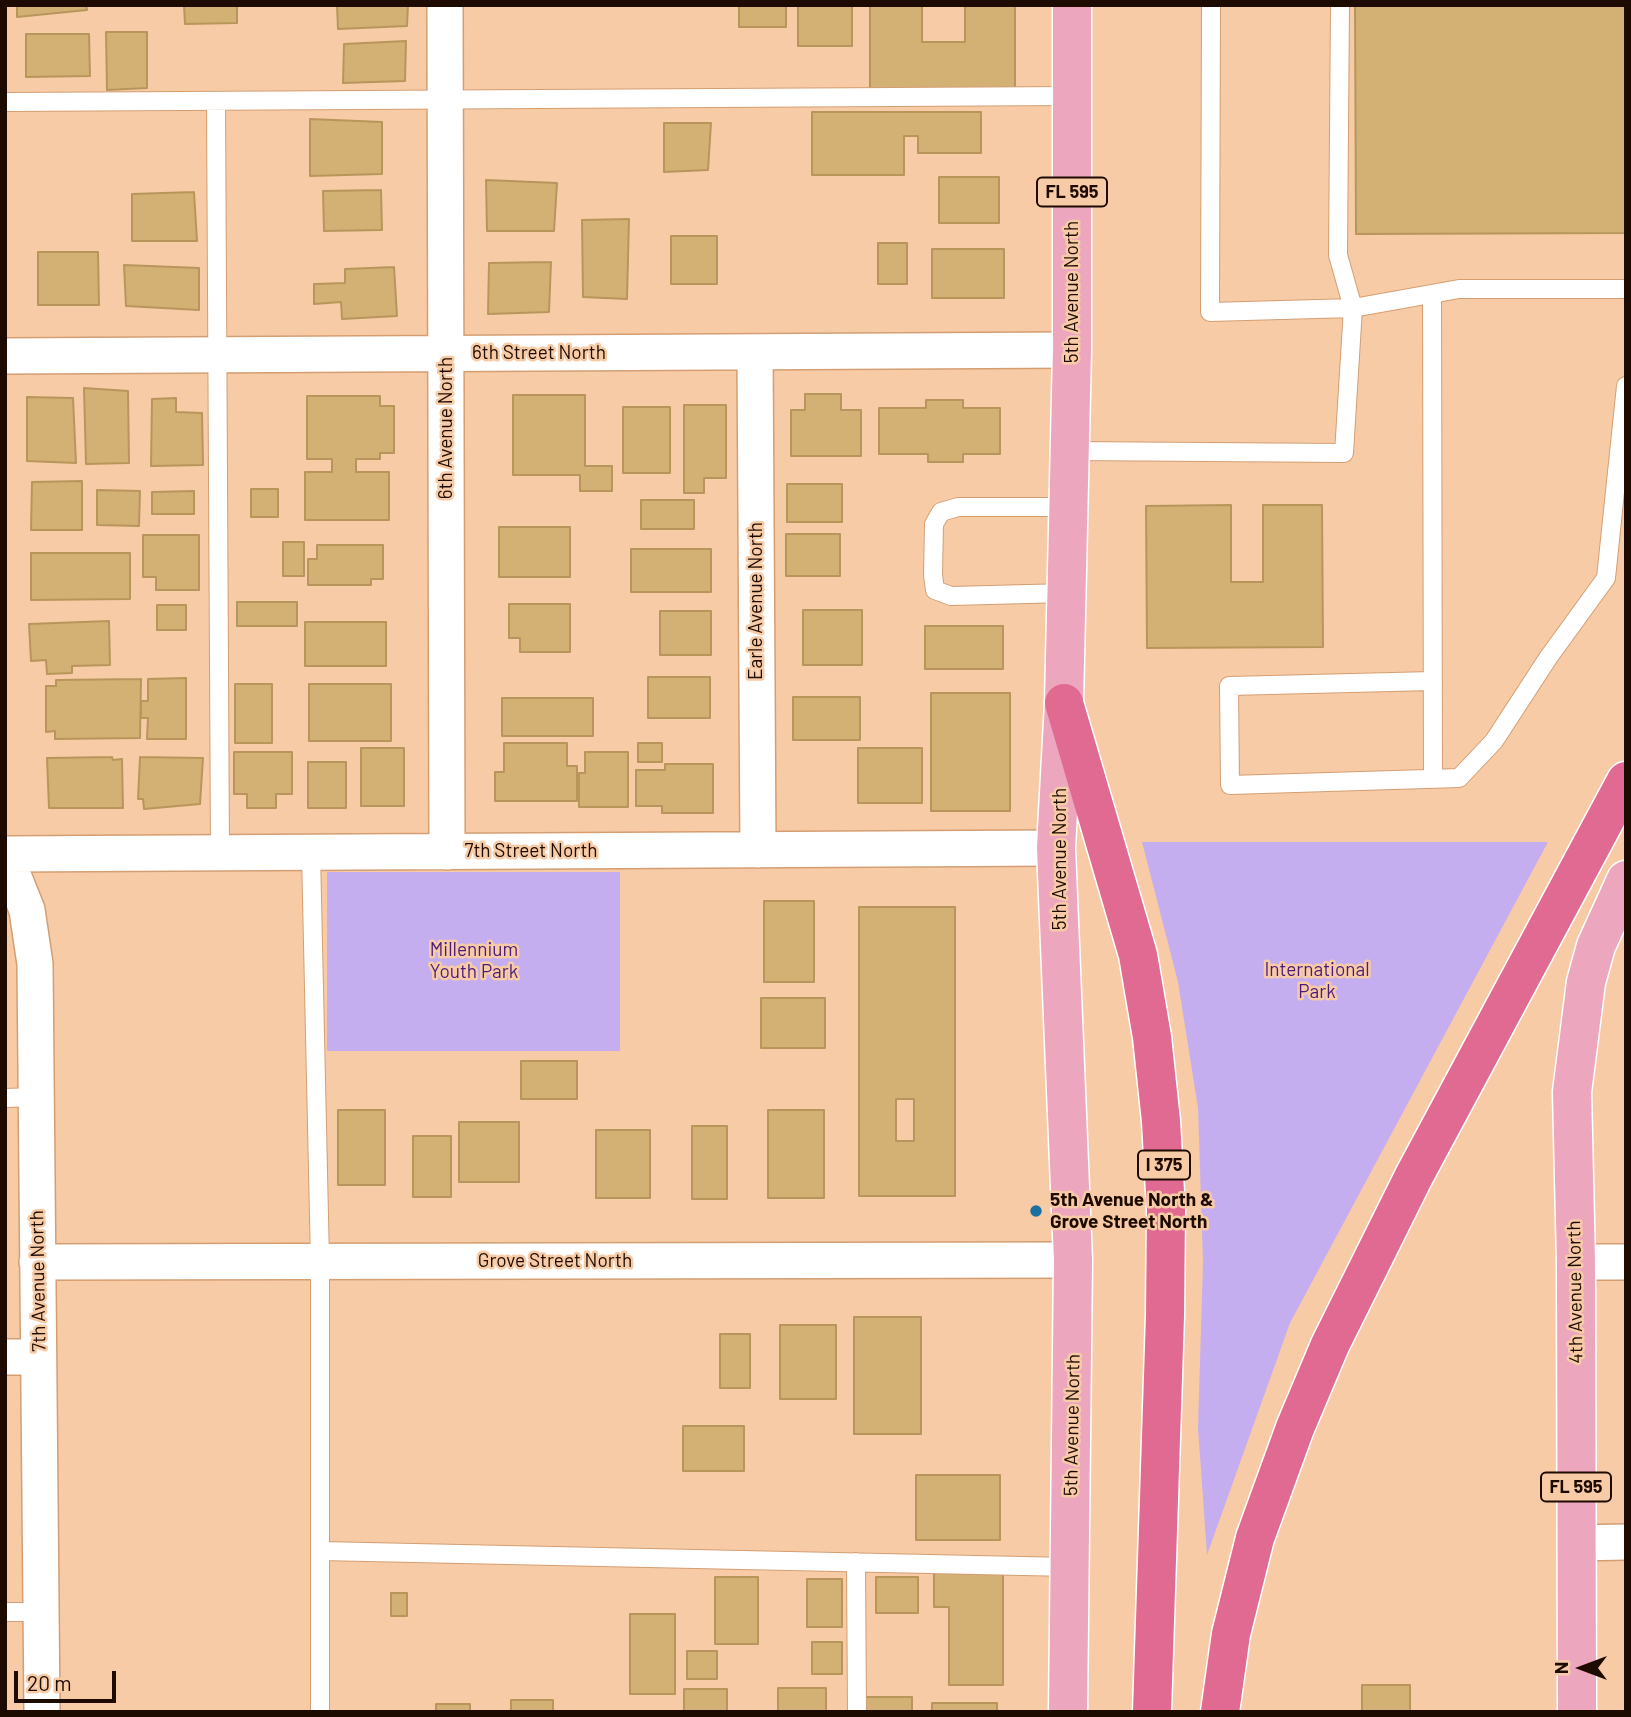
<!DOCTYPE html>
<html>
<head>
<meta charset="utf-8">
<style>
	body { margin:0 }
	#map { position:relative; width:1631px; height:1717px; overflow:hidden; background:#f8cba7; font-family:Barlow,sans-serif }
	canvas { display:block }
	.frame { position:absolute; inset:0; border:7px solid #1e0b00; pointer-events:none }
	.north { position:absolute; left:1547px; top:1633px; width:70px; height:70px; -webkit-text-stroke:5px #f8cba7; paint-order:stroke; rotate:270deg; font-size:19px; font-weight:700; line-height:28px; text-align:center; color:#1e0b00 }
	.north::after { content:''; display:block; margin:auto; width:24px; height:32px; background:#1e0b00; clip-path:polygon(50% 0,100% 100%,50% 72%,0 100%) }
	.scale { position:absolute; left:14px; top:1671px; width:102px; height:32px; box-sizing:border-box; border:4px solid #1e0b00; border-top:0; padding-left:9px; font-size:21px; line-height:24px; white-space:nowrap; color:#1e0b00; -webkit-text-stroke:5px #f8cba7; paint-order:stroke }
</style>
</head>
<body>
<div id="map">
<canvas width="1631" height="1717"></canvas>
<div class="frame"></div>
<div class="north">N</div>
<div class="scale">20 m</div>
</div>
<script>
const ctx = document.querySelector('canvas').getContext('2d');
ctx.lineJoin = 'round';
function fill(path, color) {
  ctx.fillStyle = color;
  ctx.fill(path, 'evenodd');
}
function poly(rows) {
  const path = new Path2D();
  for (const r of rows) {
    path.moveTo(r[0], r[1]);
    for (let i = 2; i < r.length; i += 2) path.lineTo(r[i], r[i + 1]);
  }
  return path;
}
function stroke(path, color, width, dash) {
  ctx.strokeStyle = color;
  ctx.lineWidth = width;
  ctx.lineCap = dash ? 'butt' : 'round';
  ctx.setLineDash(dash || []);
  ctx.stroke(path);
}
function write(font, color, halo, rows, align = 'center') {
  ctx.font = font + ' Barlow,sans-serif';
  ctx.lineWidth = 5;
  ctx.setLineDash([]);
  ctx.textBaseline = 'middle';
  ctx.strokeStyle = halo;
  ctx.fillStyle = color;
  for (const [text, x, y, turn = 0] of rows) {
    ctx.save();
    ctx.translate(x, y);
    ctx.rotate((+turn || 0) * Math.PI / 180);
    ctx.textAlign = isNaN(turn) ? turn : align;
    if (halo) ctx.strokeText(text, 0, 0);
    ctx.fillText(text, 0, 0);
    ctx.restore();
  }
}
const green = poly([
	[1142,842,1548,842,1290,1323,1207,1555,1198,1428,1203,1262,1198,1108,1178,982],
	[327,872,620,872,620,1051,327,1051]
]);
const building = poly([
	[17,5,86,5,87,10,17,17,17,5],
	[184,5,237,5,237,23,185,24,184,5],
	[337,5,408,5,407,26,338,29,337,5],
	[739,5,786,5,786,27,739,27,739,5],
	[798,5,852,5,852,46,798,46,798,5],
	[870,5,922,5,922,42,965,42,965,5,1015,5,1015,95,870,95,870,5],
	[1355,5,1626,5,1626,233,1356,234,1355,5],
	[106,32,147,32,147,88,107,90,106,32],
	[26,34,89,34,90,76,26,77,26,34],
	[406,41,405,81,343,83,344,44,406,41],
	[812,112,981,112,981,153,918,153,918,136,904,136,904,175,812,175,812,112],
	[310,119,382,122,382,174,310,176,310,119],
	[664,123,711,123,708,170,664,172,664,123],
	[939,177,999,177,999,223,939,223,939,177],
	[486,180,557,183,554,231,487,231,486,180],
	[381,190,382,230,324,231,323,191,381,190],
	[194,192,197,241,132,241,132,194,194,192],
	[629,219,627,299,583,297,582,220,629,219],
	[671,236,717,236,717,284,671,284,671,236],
	[878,243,907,243,907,284,878,284,878,243],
	[932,249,1004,249,1004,298,932,298,932,249],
	[38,252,98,252,99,305,38,305,38,252],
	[551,262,549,312,488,314,489,263,551,262],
	[124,265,199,268,199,310,126,306,124,265],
	[394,267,397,316,342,319,341,302,314,304,314,284,345,283,345,269,394,267],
	[84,388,128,391,129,463,86,464,84,388],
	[805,394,841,394,841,410,861,410,861,456,791,456,791,410,805,410,805,394],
	[513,395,585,395,585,466,612,466,612,491,580,491,580,475,513,475,513,395],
	[307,396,380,396,380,406,394,406,394,453,380,453,380,459,356,459,356,472,389,472,389,520,305,520,305,472,332,472,332,459,307,459,307,396],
	[27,397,73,398,76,463,27,461,27,397],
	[176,398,176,412,202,413,203,465,151,466,152,399,176,398],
	[926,400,963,400,963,408,1000,408,1000,454,963,454,963,462,928,462,928,454,879,454,879,408,926,408,926,400],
	[684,405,726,405,726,478,704,478,704,493,684,493,684,405],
	[623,407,670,407,670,473,623,473,623,407],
	[82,481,82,530,31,530,32,482,82,481],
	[787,484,842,484,842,522,787,522,787,484],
	[251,489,278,489,278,517,251,517,251,489],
	[97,490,140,491,139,526,97,525,97,490],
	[194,491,194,514,152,514,152,492,194,491],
	[641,500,694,500,694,529,641,529,641,500],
	[1231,505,1231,582,1263,582,1263,505,1322,505,1323,647,1147,648,1146,506,1231,505],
	[499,527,570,527,570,577,499,577,499,527],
	[786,534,840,534,840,576,786,576,786,534],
	[143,535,199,535,199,590,156,590,156,577,143,577,143,535],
	[283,542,304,542,304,576,283,576,283,542],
	[317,545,383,545,383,579,371,579,371,585,308,585,308,559,317,559,317,545],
	[631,549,711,549,711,592,631,592,631,549],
	[31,553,130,553,130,599,31,600,31,553],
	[237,602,297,602,297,626,237,626,237,602],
	[509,604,570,604,570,652,520,652,520,638,509,638,509,604],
	[157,605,186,605,186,630,157,630,157,605],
	[803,610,862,610,862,665,803,665,803,610],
	[660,611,711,611,711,655,660,655,660,611],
	[109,621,110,665,72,666,72,673,47,674,46,660,31,661,29,624,109,621],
	[305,622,386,622,386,666,305,666,305,622],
	[925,626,1003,626,1003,669,925,669,925,626],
	[648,677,710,677,710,718,648,718,648,677],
	[186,678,186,739,147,739,148,718,141,718,141,701,148,701,148,679,186,678],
	[141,679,140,738,55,739,55,731,46,732,46,686,56,686,56,680,141,679],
	[235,684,272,684,272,743,235,743,235,684],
	[309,684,391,684,391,741,309,741,309,684],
	[931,693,1010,693,1010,811,931,811,931,693],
	[793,697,860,697,860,740,793,740,793,697],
	[502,698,593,698,593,736,502,736,502,698],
	[504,743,567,743,567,766,577,766,577,801,495,801,495,772,504,772,504,743],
	[638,743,662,743,662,762,638,762,638,743],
	[361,748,404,748,404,806,361,806,361,748],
	[858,748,922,748,922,803,858,803,858,748],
	[234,752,292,752,292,794,276,794,276,808,247,808,247,794,234,794,234,752],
	[585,752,628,752,628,807,579,807,579,773,585,773,585,752],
	[112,757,113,760,122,759,123,808,49,808,47,758,112,757],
	[140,757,203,758,200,804,144,809,143,799,138,799,140,757],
	[308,762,346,762,346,808,308,808,308,762],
	[665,764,713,764,713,813,662,813,662,806,636,806,636,770,665,770,665,764],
	[764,901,814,901,814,982,764,982,764,901],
	[859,907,955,907,955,1196,859,1196,859,907],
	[896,1099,914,1099,914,1141,896,1141,896,1099],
	[761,998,825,998,825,1048,761,1048,761,998],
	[521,1061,577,1061,577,1099,521,1099,521,1061],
	[338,1110,385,1110,385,1185,338,1185,338,1110],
	[768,1110,824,1110,824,1198,768,1198,768,1110],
	[459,1122,519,1122,519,1182,459,1182,459,1122],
	[692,1126,727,1126,727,1199,692,1199,692,1126],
	[596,1130,650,1130,650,1198,596,1198,596,1130],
	[413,1136,451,1136,451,1197,413,1197,413,1136],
	[854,1317,921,1317,921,1434,854,1434,854,1317],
	[780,1325,836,1325,836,1399,780,1399,780,1325],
	[720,1334,750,1334,750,1388,720,1388,720,1334],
	[683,1426,744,1426,744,1471,683,1471,683,1426],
	[916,1475,1000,1475,1000,1540,916,1540,916,1475],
	[934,1572,1003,1572,1003,1685,949,1685,949,1607,934,1607,934,1572],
	[715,1577,758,1577,758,1644,715,1644,715,1577],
	[876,1577,918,1577,918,1613,876,1613,876,1577],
	[807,1579,842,1579,842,1627,807,1627,807,1579],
	[391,1593,407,1593,407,1616,391,1616,391,1593],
	[630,1614,675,1614,675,1694,630,1694,630,1614],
	[812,1642,842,1642,842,1674,812,1674,812,1642],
	[687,1651,717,1651,717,1679,687,1679,687,1651],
	[1362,1685,1410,1685,1410,1712,1362,1712,1362,1685],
	[778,1688,826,1688,826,1712,778,1712,778,1688],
	[684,1689,727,1689,727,1712,684,1712,684,1689],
	[864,1697,912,1697,912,1712,864,1712,864,1697],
	[511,1700,553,1700,553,1712,511,1712,511,1700],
	[932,1703,997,1703,997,1712,932,1712,932,1703],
	[436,1704,470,1704,470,1712,436,1712,436,1704]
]);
const service = poly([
	[1211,5,1210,312,1353,308,1459,289,1626,289],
	[216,101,220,853],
	[5,102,1072,96],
	[1432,294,1433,779],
	[1070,451,1344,453,1353,308,1338,255,1340,5],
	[1067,593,951,596,935,590,933,575,934,524,941,512,958,507,1069,507],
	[1433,681,1229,686,1230,785,1459,778,1494,741,1548,658,1606,578,1626,386],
	[311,853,320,1262,320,1712],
	[5,1098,36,1097],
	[320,1551,1070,1567],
	[856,1562,857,1712],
	[5,1612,41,1612]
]);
const minor = poly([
	[445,5,447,852],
	[755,352,758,850],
	[5,356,1072,350],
	[5,854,1056,848],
	[5,855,27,910,35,964,42,1712],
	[37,1262,1073,1260],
	[1576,1262,1626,1262],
	[5,1357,38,1357],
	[1576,1543,1626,1542]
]);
const primary = poly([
	[1068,1712,1073,1260,1056,848,1064,703,1072,350,1072,5],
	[1577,1712,1576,1262,1572,1092,1586,982,1596,946,1626,880]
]);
const motorway = poly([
	[1064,703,1138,955,1152,1037,1161,1121,1166,1210,1165,1316,1152,1712],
	[1220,1712,1231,1634,1255,1538,1295,1428,1330,1345,1414,1176,1626,781]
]);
const markers = [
	[1036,1211,7,"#1c70a0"]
];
const shields = [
	[1072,192,70],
	[1164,1165,52],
	[1576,1487,70]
];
const shieldNames = [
	["FL 595",1072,192],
	["I 375",1164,1165],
	["FL 595",1576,1487]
];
const streetNames = [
	["5th Avenue North",1072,292,-90],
	["6th Street North",539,353],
	["6th Avenue North",446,428,-90],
	["Earle Avenue North",756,601,-90],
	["7th Street North",531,851],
	["5th Avenue North",1060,859,-90],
	["Grove Street North",555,1261],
	["7th Avenue North",38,1281,-91],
	["4th Avenue North",1575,1292,-91],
	["5th Avenue North",1072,1425,-89]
];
const parkNames = [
	["Millennium",474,950],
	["Youth Park",474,972],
	["International",1317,970],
	["Park",1317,992]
];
const poiNames = [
	["5th Avenue North &",1050,1200],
	["Grove Street North",1050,1222]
];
fill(green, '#c5aeef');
fill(building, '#d3b074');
stroke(building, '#b8965b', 2);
stroke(service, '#d49e72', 20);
stroke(minor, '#d49e72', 38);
stroke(primary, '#fff', 41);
stroke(motorway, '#fff', 41);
stroke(service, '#fff', 18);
stroke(minor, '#fff', 35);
stroke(primary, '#eca6be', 38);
stroke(motorway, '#e06a92', 38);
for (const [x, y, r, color] of markers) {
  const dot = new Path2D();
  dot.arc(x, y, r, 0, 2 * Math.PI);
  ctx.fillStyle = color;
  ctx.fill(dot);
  stroke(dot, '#f8cba7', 2.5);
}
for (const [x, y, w] of shields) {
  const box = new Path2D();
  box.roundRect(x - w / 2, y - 14.5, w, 29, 5);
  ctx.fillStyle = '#f8cba7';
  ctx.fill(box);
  stroke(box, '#1e0b00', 2);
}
write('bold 18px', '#1e0b00', null, shieldNames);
write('19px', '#1e0b00', '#f8cba7', streetNames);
write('19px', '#4a1b7d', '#f8cba7', parkNames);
write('bold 19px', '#1e0b00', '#f8cba7', poiNames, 'left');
</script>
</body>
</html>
